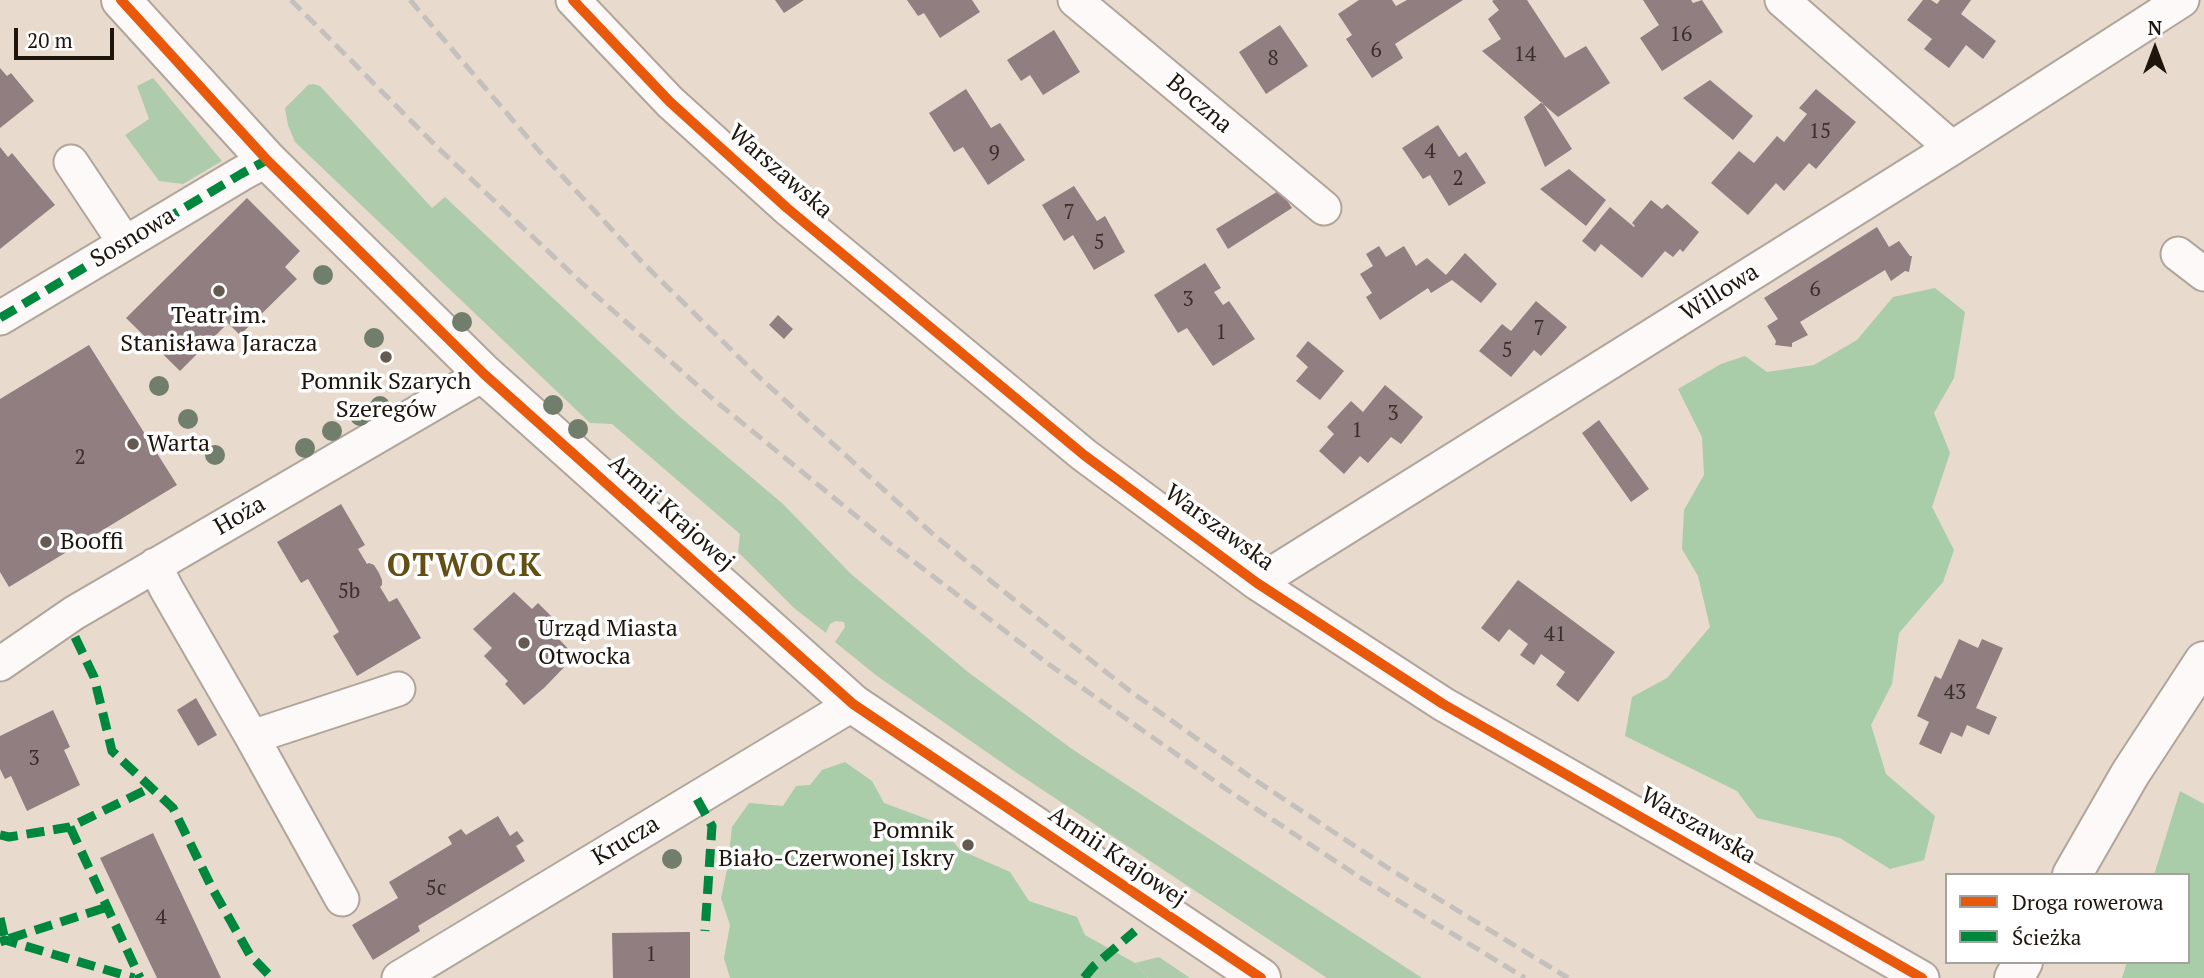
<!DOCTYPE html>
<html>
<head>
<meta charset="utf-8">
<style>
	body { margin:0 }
	#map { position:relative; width:2204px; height:978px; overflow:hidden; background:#e8dacd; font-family:"PT Serif",serif }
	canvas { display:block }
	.legend { position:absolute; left:1945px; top:873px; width:245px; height:91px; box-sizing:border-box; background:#fff; border:2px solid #a5a19e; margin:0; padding:9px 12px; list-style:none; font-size:21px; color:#1e150c }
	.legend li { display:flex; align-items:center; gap:14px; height:35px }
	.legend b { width:35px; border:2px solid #a5a19e }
	.north { position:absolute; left:2120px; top:14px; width:70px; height:70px; -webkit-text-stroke:5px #fff; paint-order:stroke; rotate:0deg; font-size:19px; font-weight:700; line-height:28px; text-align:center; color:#1e150c }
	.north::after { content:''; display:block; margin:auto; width:24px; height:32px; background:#1e150c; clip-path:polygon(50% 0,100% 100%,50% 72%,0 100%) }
	.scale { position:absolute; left:14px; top:28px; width:100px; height:32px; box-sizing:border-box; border:4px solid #1e150c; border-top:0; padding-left:9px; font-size:21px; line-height:24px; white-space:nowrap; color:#1e150c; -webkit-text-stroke:5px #fff; paint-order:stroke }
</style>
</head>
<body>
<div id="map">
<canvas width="2204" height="978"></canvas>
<ul class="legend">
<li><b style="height:9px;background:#e8590c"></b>Droga rowerowa</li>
<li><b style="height:9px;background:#00873e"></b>Ścieżka</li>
</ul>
<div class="north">N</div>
<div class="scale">20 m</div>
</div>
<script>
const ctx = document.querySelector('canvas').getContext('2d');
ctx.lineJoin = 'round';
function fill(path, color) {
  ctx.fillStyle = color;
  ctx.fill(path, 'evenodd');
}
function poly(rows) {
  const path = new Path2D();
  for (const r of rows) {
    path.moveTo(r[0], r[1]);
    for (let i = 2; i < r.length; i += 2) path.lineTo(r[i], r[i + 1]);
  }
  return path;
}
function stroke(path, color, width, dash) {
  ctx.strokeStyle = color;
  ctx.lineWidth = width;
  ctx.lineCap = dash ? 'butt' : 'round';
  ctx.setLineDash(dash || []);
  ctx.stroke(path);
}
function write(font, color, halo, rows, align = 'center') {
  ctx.font = font + ' "PT Serif",serif';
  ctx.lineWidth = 7;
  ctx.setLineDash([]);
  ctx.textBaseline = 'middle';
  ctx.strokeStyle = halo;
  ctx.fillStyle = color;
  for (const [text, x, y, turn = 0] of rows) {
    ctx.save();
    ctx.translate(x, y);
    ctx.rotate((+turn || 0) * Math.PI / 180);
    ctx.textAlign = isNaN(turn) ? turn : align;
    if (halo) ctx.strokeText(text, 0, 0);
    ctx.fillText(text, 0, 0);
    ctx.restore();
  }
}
const green = poly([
	[153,78,222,161,183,184,159,181,125,135,149,119,137,86],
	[313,84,320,86,432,208,445,197,679,416,783,504,851,574,968,672,1072,749,1422,978,1327,978,1014,771,877,676,835,642,845,627,844,622,836,621,830,624,826,633,794,608,738,552,740,534,612,424,590,423,295,142,288,125,285,108,308,85],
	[1159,957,1190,978,1148,978,1135,963]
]);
const forest = poly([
	[1935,288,1965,312,1954,378,1934,413,1950,453,1932,507,1954,550,1943,582,1899,633,1892,684,1871,725,1886,774,1935,816,1924,860,1890,869,1840,838,1757,818,1737,791,1625,736,1632,697,1667,678,1710,627,1698,576,1682,549,1684,510,1704,475,1702,437,1678,389,1721,364,1745,356,1767,372,1814,365,1857,340,1893,297],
	[845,762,872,781,884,803,938,823,960,850,1010,872,1029,901,1077,917,1085,935,1135,963,1148,978,730,978,724,958,730,925,721,898,728,865,732,827,749,803,783,806,796,786,810,785,822,770],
	[2180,791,2204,804,2204,978,2122,978,2127,962,2188,962,2188,875,2154,875]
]);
const building = poly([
	[775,0,804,0,784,13],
	[907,0,972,0,980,12,940,38,924,13,918,16],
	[1359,0,1392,0,1396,6,1407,0,1463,0,1395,44,1403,58,1372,78,1346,39,1352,35,1338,14],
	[1494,0,1527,0,1565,58,1586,46,1610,83,1558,117,1482,51,1501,39,1488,19,1499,10,1492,1],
	[1643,0,1691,0,1693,3,1702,0,1723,32,1662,71,1640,38,1659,25],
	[1923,0,1931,0,1937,4,1940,0,1971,0,1961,14,1996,41,1983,59,1966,45,1949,68,1924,49,1932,39,1907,20],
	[1280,25,1308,66,1266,94,1239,52],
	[1054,30,1080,72,1043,95,1030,75,1021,81,1007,60],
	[0,68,7,76,11,73,34,101,0,128],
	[1710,80,1753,116,1733,140,1683,98],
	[966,89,991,128,1000,123,1025,160,988,185,963,147,954,152,929,113],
	[1816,89,1856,122,1816,169,1809,163,1784,191,1776,183,1748,215,1711,183,1739,151,1754,163,1777,136,1784,142,1807,114,1799,108],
	[1542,102,1572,149,1545,167,1524,117],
	[1438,125,1459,157,1466,152,1486,183,1449,206,1430,175,1423,179,1402,148],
	[0,147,8,157,12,153,55,205,0,249],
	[1569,169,1606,200,1586,226,1540,189],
	[1074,186,1097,221,1105,216,1125,252,1094,270,1073,235,1064,241,1042,205],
	[1280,190,1292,208,1228,249,1216,229],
	[247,198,300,251,285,267,297,279,240,335,228,323,180,371,126,318],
	[1651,200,1662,209,1667,204,1699,232,1683,252,1680,249,1673,257,1665,251,1642,278,1601,244,1595,252,1582,241,1610,207,1634,227,1635,226,1632,223],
	[1877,227,1889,247,1899,241,1910,256,1912,256,1909,272,1905,271,1891,281,1885,270,1800,322,1808,335,1792,343,1792,347,1775,345,1776,341,1767,326,1778,319,1764,298],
	[1379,246,1386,257,1404,246,1416,266,1427,258,1446,275,1465,253,1497,284,1481,303,1452,280,1431,293,1428,288,1380,320,1366,297,1372,293,1360,274,1373,266,1366,254],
	[1205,263,1221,288,1214,292,1223,305,1229,301,1255,339,1213,366,1187,328,1178,333,1154,295],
	[1536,301,1567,327,1541,356,1534,350,1511,377,1479,351,1502,324,1511,331],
	[778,315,793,329,784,339,769,325],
	[1308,341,1344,371,1320,400,1296,381,1308,367,1296,356],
	[89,345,177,485,9,587,0,572,0,399],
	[1385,385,1423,417,1401,444,1391,437,1368,463,1360,456,1344,474,1319,451,1334,434,1327,427,1351,401,1363,412],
	[1599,420,1649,489,1631,502,1582,433],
	[341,504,365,545,358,549,367,564,369,563,374,565,379,573,382,580,382,585,380,587,389,602,397,598,421,638,357,676,333,636,339,632,308,579,301,583,277,542],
	[1518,580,1615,652,1578,702,1556,685,1565,672,1541,654,1534,665,1520,655,1528,644,1509,629,1499,642,1481,628],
	[514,592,532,609,538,603,564,629,557,637,575,656,544,688,524,705,505,684,508,681,484,656,492,648,473,629],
	[1959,639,1978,648,1982,639,2003,648,1976,708,1997,717,1989,735,1967,725,1962,737,1951,732,1941,754,1919,744,1929,722,1917,716,1935,676,1941,679],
	[196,698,217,735,198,746,177,710],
	[53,710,70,747,64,750,80,785,27,811,11,776,5,779,0,769,0,736],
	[498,816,510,836,517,831,524,841,516,846,525,861,418,926,420,931,373,960,352,925,398,898,389,882,452,844,448,837,461,829,466,835],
	[153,833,221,978,157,978,100,858],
	[690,932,690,978,613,978,612,933]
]);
const minor = poly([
	[573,0,670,102,787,208,1084,455,1257,583,1443,704,1922,978],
	[1075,0,1324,208],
	[1782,0,1952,148],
	[71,162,125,243],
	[2178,254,2204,274],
	[0,318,241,174,267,160],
	[155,565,166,588,252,737,398,689],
	[1257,583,1952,148,2182,0],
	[0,664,74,613,484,374],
	[252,737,342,899],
	[399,978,853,704]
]);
const major = poly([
	[121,0,267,160,484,374,853,704,1261,978],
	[2072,875,2130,774,2204,661],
	[2014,978,2023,962]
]);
const rail = poly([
	[291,0,437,147,583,284,713,399,888,542,1047,663,1226,789,1361,878,1525,978],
	[410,0,540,152,642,262,759,377,934,535,1012,598,1130,691,1252,778,1388,868,1568,978]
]);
const quiet = poly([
	[0,318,241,174,267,160],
	[75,637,94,677,112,751,173,808,212,888,250,955,272,978],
	[697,799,712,826,705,931],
	[70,827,140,978],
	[0,835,9,837,70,827,152,787],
	[0,918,5,940,107,907],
	[0,942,5,940,134,978],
	[1084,978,1094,966,1135,931]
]);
const cycleway = poly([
	[121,0,267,160,484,374,853,704,1261,978],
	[573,0,670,102,787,208,1084,455,1257,583,1443,704,1922,978]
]);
const trees = [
	[323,275],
	[462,322],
	[374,338],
	[159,386],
	[553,405],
	[380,406],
	[360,416],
	[188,419],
	[578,429],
	[332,431],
	[305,448],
	[215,455],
	[672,859]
];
const markers = [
	[219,291,7,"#655a50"],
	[386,357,7,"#655a50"],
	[133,444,7,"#655a50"],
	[46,542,7,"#655a50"],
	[524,643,7,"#655a50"],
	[968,845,7,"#655a50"]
];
const numberNames = [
	["16",1681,35],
	["6",1376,51],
	["14",1525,55],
	["8",1273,59],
	["15",1820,132],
	["4",1430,152],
	["9",994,154],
	["2",1458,179],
	["7",1069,213],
	["5",1099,243],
	["6",1815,290],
	["3",1188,300],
	["7",1539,329],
	["1",1221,333],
	["5",1507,351],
	["3",1393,414],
	["1",1357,431],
	["2",80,458],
	["5b",349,592],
	["41",1555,635],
	["43",1955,693],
	["3",34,759],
	["5c",436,889],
	["4",161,918],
	["1",651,955]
];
const streetNames = [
	["Boczna",1199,104,40],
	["Warszawska",780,172,41],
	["Sosnowa",133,238,-31],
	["Willowa",1720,293,-32],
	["Armii Krajowej",671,513,42],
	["Hoża",240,516,-30],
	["Warszawska",1219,528,36],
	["Warszawska",1698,826,30],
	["Krucza",626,841,-31],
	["Armii Krajowej",1117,857,34]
];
const poiNames = [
	["Teatr im.",219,316,"center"],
	["Stanisława Jaracza",219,344,"center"],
	["Pomnik Szarych",386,382,"center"],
	["Szeregów",386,410,"center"],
	["Warta",147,444],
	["Booffi",60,542],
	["Urząd Miasta",538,629],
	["Otwocka",538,657],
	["Pomnik",954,831,"right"],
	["Biało-Czerwonej Iskry",954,859,"right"]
];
const districtNames = [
	["OTWOCK",465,567]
];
fill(green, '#aeccac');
fill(forest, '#a9cca9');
fill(building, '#917e80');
stroke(minor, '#b0a59a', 37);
stroke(major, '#b0a59a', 42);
stroke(minor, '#fcf9f8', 33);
stroke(major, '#fcf9f8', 38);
stroke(rail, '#c4c0bd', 5, [14, 7]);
stroke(quiet, '#00873e', 9, [18, 9]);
stroke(cycleway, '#e8590c', 10);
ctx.fillStyle = '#727e6c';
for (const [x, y] of trees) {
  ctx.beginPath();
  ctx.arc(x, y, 10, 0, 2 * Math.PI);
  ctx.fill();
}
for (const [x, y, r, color] of markers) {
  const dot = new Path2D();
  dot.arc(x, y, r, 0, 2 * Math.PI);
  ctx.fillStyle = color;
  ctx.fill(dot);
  stroke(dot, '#fff', 2.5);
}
write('21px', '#3b2f29', null, numberNames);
write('24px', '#1e150c', '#fff', streetNames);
write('24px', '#1e150c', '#fff', poiNames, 'left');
ctx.letterSpacing = '2px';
write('bold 32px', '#634f13', '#fff', districtNames);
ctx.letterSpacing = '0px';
</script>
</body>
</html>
